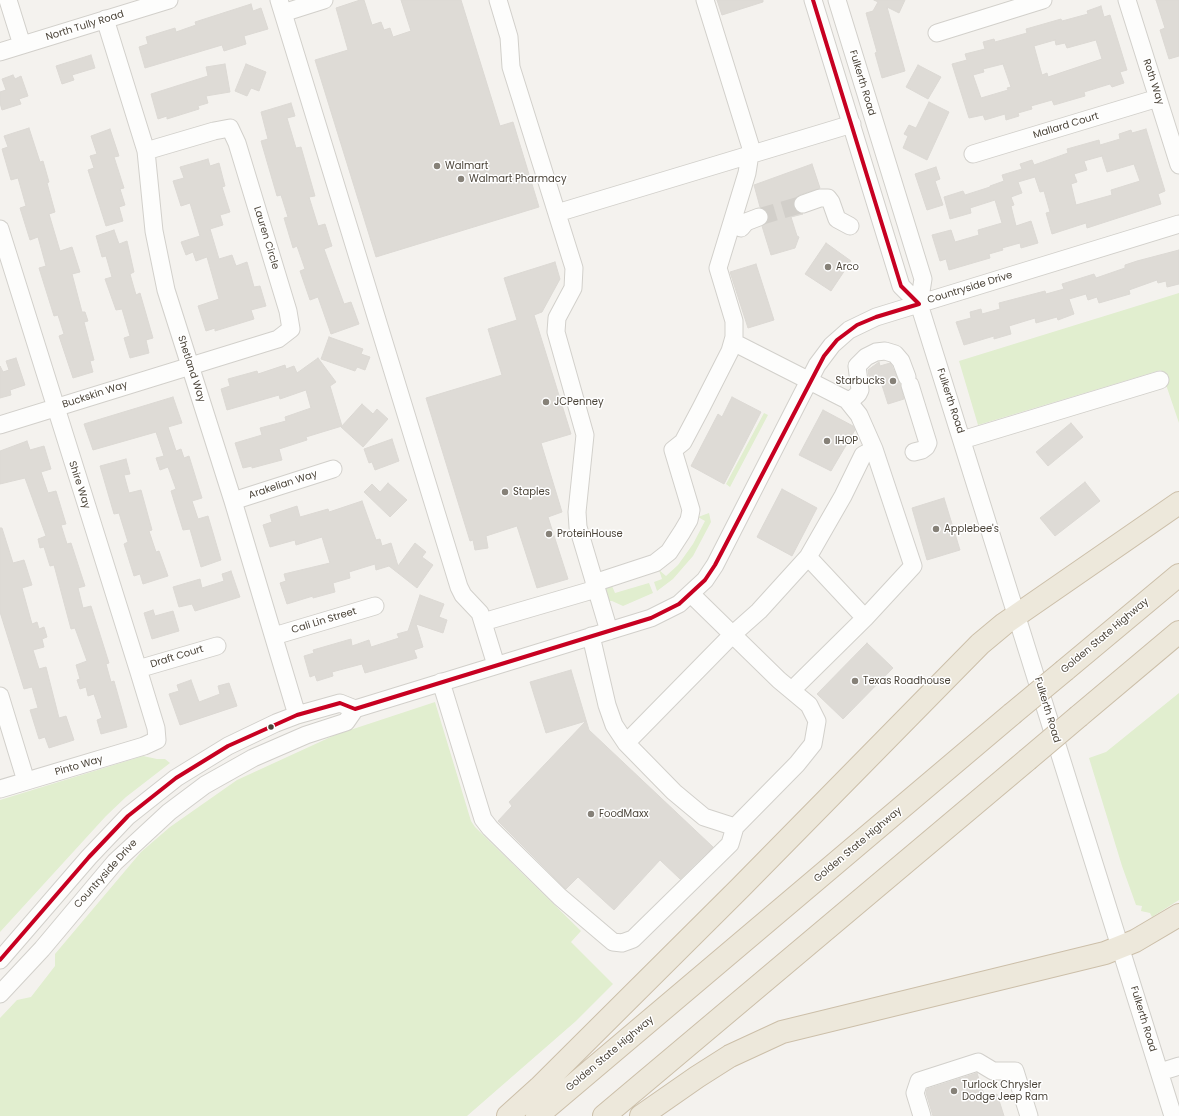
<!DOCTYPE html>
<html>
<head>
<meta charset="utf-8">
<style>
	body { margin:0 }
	canvas { display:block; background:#f4f2ee }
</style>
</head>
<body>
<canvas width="1179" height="1116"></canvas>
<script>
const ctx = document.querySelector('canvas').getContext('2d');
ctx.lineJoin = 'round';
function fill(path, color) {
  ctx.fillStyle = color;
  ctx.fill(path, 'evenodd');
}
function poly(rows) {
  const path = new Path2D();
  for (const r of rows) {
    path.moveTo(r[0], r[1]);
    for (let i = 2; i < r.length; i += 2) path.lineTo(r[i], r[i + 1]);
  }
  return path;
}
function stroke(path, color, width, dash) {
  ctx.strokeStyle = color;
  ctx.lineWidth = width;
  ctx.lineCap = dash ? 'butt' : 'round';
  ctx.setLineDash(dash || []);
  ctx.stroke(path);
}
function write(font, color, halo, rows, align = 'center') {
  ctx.font = font + ' Poppins,sans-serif';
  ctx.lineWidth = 3;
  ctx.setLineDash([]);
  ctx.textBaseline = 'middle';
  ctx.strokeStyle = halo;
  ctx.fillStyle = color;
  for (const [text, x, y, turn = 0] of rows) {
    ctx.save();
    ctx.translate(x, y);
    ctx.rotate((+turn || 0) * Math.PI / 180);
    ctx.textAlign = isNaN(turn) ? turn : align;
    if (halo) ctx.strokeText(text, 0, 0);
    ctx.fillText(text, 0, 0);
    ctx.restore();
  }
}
const green = poly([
	[1179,293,1179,423,1161,370,978,425,959,361],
	[764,413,768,415,730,487,726,484],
	[709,513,711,522,693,556,673,579,657,591,654,582,662,579,659,570,666,576,678,565,693,544,705,521,698,517],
	[649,583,653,593,646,596,623,606,612,601,609,601,606,589,608,587,612,586,615,593],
	[1179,693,1179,900,1152,917,1150,913,1141,911,1142,906,1136,905,1122,866,1089,758,1106,752],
	[435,702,471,821,475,827,581,931,571,942,613,984,576,1021,467,1116,0,1116,0,1018,17,1000,31,997,55,966,55,954,141,852,170,827,237,780,335,735],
	[143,756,157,759,165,759,170,763,126,797,106,816,0,932,0,800]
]);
const building = poly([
	[360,0,364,0,372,25,381,22,384,30,390,28,393,37,411,31,401,0,461,0,500,126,513,122,539,207,376,257,315,60,348,50,336,8,360,0],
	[717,0,763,0,763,2,722,15,717,0],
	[874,0,905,0,899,13,887,7,905,71,882,78,875,53,877,52,866,13,873,11,878,2,874,0],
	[1156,0,1179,0,1179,56,1169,59,1160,30,1165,28,1156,0],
	[251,4,253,11,261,8,268,29,244,36,246,44,224,51,222,45,145,68,139,47,148,44,146,37,175,28,176,32,196,25,195,22,251,4],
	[1101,6,1104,17,1110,15,1127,70,1120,72,1124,83,1112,87,1110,84,1084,92,1085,96,1054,105,1052,100,1031,106,1032,109,1018,113,1019,116,1006,120,1005,114,985,120,983,115,969,118,952,64,967,60,965,54,985,49,983,42,994,39,995,42,1027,33,1026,29,1061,19,1062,21,1088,14,1087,11,1101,6],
	[1055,40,1056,45,1065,43,1067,48,1096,40,1102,59,1048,77,1047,73,1042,75,1034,46,1055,40],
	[1003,64,1011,87,1007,88,1008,90,981,98,973,75,984,72,983,69,1003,64],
	[91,55,95,68,72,75,74,80,62,84,56,66,91,55],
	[225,64,230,92,206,96,208,103,198,106,199,109,167,119,167,116,158,119,151,94,208,76,206,67,225,64],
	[246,64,266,72,259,91,251,88,247,96,235,91,246,64],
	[918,65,941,77,928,99,906,87,918,65],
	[13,75,15,79,21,76,28,96,19,99,21,104,2,110,0,103,0,92,6,90,2,79,13,75],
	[929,102,949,112,927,160,903,148,908,136,904,134,909,125,916,128,929,102],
	[291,103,295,116,287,118,296,148,301,147,315,196,309,197,318,226,325,224,332,246,324,249,344,304,351,302,359,324,331,334,318,297,310,300,300,271,305,269,297,246,293,248,284,218,288,217,281,195,277,196,261,141,268,139,261,112,291,103],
	[29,128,40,162,43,161,49,182,47,183,55,212,49,214,60,251,72,247,80,272,72,274,82,312,85,312,88,321,84,322,94,360,90,361,93,372,73,378,59,336,64,334,58,315,54,316,39,268,46,266,38,237,30,240,20,208,26,206,18,178,11,180,2,149,8,147,4,136,29,128],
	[110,129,119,156,114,157,124,188,120,189,125,205,119,207,123,221,106,226,88,170,94,168,90,156,97,154,91,136,110,129],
	[1146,129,1165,191,1158,194,1161,204,1087,228,1086,223,1052,234,1046,213,1050,212,1044,191,1040,192,1035,177,1018,182,1022,193,1011,197,1014,205,1011,206,1016,226,1031,221,1038,243,1021,248,1020,243,1002,248,1003,250,989,254,990,258,949,270,946,259,940,261,932,235,951,230,955,242,979,235,978,230,1002,223,995,200,970,208,971,213,950,219,944,197,963,191,965,195,990,187,990,186,1004,181,1002,175,1022,169,1020,164,1032,160,1034,165,1068,153,1067,149,1099,140,1100,145,1120,139,1119,134,1131,130,1132,133,1146,129],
	[1102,156,1107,172,1134,164,1140,181,1111,190,1112,195,1076,205,1071,184,1077,182,1074,174,1087,170,1084,161,1102,156],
	[208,159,210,166,219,163,225,186,222,187,230,212,220,215,223,225,210,229,219,259,232,255,236,266,247,262,254,287,260,286,266,306,251,310,254,319,215,331,215,328,206,331,198,306,219,299,207,257,196,261,193,252,186,255,181,242,200,236,190,203,181,206,173,181,184,178,180,167,208,159],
	[812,164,820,188,799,195,793,202,796,211,803,214,791,217,797,236,799,237,795,248,771,255,762,226,767,223,768,214,765,209,760,207,754,185,812,164],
	[936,167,940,179,935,181,943,205,927,210,915,174,936,167],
	[114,230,119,244,127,241,134,272,130,274,136,295,140,293,153,338,146,340,149,353,130,358,124,338,130,336,122,309,116,310,105,279,112,277,106,256,102,257,96,236,114,230],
	[826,243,851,261,831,291,805,274,826,243],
	[1179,250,1179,284,1167,287,1166,281,1158,283,1157,280,1129,290,1130,294,1099,303,1097,297,1088,300,1086,294,1069,299,1074,314,1058,320,1057,317,1036,323,1035,318,1009,326,1011,334,994,339,994,336,964,345,956,322,971,318,970,312,981,309,982,314,1000,309,999,303,1045,291,1046,294,1064,289,1062,284,1094,274,1096,278,1125,268,1125,265,1137,261,1179,250],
	[555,262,560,279,542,312,534,315,571,434,541,443,562,512,548,517,568,579,537,588,517,526,486,536,488,548,475,550,473,540,470,541,426,398,502,375,488,329,517,320,504,278,555,262],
	[756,264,774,320,748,328,730,272,756,264],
	[329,337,363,349,361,354,370,357,365,370,357,367,355,371,321,359,329,337],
	[16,358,25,385,10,390,11,395,0,398,0,366,3,372,9,370,6,361,16,358],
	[318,358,336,382,330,386,342,426,306,437,307,440,279,449,282,460,252,468,252,466,243,468,235,443,262,435,260,428,286,421,285,417,311,408,306,390,280,399,279,395,227,410,221,389,230,386,228,379,257,371,258,374,285,365,286,369,294,366,297,373,318,358],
	[879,362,880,366,890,363,892,366,900,384,904,399,888,404,880,379,870,383,868,370,879,362],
	[173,397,182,423,168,427,176,451,181,449,184,458,189,456,202,498,192,501,198,519,208,516,221,560,201,567,190,529,183,530,171,491,176,489,168,467,160,470,156,458,164,456,156,432,93,450,84,424,173,397],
	[732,397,761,412,724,484,691,466,718,414,722,417,732,397],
	[362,404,373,414,377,409,388,419,363,447,341,427,362,404],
	[823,410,853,426,855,430,831,471,799,455,823,410],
	[1071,423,1083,437,1048,466,1036,452,1071,423],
	[392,439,399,461,375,470,372,462,369,463,364,449,392,439],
	[27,441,30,450,44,446,51,469,41,472,48,493,56,491,66,524,61,525,67,544,71,543,85,586,78,588,83,608,91,606,109,663,106,664,111,682,114,681,127,727,101,734,97,720,102,718,94,694,88,696,86,687,80,689,77,680,80,679,76,665,87,661,75,628,71,629,54,565,50,566,44,547,40,548,38,539,46,536,25,478,0,484,0,451,27,441],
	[126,459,130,474,124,475,129,493,141,490,152,530,149,531,156,552,159,551,168,576,143,584,140,574,134,576,124,544,128,542,119,513,114,514,100,466,126,459],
	[1085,482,1100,501,1055,536,1040,518,1085,482],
	[388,483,407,500,390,517,364,492,372,484,380,492,388,483],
	[782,489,817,508,792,556,757,537,782,489],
	[944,498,960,550,927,560,912,508,944,498],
	[362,501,376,540,380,539,382,546,391,543,398,566,415,543,426,552,422,557,433,565,417,588,389,566,376,570,375,564,349,572,350,578,333,583,335,592,313,598,313,596,287,604,280,583,286,581,284,574,330,563,322,537,296,545,295,540,270,547,263,525,272,522,270,515,297,506,300,517,328,509,329,512,362,501],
	[0,528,2,528,13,563,24,560,32,585,22,588,32,624,37,622,39,629,44,627,47,637,42,639,44,647,33,650,39,669,46,667,59,718,66,716,74,740,49,748,45,737,39,739,30,710,38,708,32,687,24,689,0,612,0,528],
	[231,571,240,597,195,611,192,604,179,607,173,587,200,579,202,588,224,581,222,574,231,571],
	[420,595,444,604,439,617,447,620,443,633,416,624,423,647,414,650,417,658,365,673,362,664,332,672,333,676,317,681,315,675,310,677,304,656,314,653,313,650,351,639,352,646,369,640,371,647,399,638,397,634,408,631,420,595],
	[153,610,155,616,173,611,179,631,152,639,144,613,153,610],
	[867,643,893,668,843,719,817,694,867,643],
	[571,670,589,730,713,847,680,879,660,860,614,910,578,877,566,889,498,821,512,806,509,802,586,721,546,733,530,682,571,670],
	[191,680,199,702,220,694,218,686,229,683,237,706,180,725,169,694,179,691,177,685,191,680],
	[977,1073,985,1098,997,1094,1004,1116,933,1116,926,1093,927,1089,977,1073]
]);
const minorTunnel = poly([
	[759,217,803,204]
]);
const minor = poly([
	[8,0,22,45],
	[279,0,283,13],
	[324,0,283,13,459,587,463,595,480,613,496,665],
	[498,0,509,37,511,67,574,268,573,288,557,318,556,332,585,435,577,512,578,527,609,631],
	[813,0,901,286,919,304,1173,1116],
	[837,0,923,279,919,304],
	[1127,0,1179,165],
	[105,19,146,151,154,231,166,290,233,501,297,715],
	[937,33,1043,0],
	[0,52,169,0],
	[973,154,1158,98],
	[803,204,820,198,828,198,831,202,837,219,850,226],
	[557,213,852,124],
	[741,228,746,222,759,217],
	[0,229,138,669,156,728,157,740,144,746,0,789],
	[733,342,847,400,859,415,874,449,913,566,865,618,792,690],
	[910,385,928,443,926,447,922,450,914,452],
	[849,402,858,394,860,390,857,366,866,357,876,352,885,351,895,354,901,361,907,377],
	[0,425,278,339,291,329,288,311,237,143,230,128,214,131,146,151],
	[962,440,1160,380],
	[233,501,333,469],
	[808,557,865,618],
	[594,583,655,563,669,552,682,532,689,520,691,510,673,450,683,442,701,408,730,351,734,337,734,321,718,268,747,173,751,148,705,0],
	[483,622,596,589],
	[274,636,375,606],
	[591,636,607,705,614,725,626,743,674,792,704,817,735,827,797,764,813,744,817,721,809,705,779,680,691,594],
	[138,669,217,646],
	[441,682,483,819,490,828,560,897,613,942,622,943,633,939,730,844,735,827],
	[0,696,26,781],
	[626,743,732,635,759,611,808,557,843,496,863,455,874,449],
	[0,960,89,857,128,816,176,778,228,746,276,723,297,715,340,703,355,709,651,618,679,604,705,580,715,565,817,365,832,345,849,330,876,317,1179,224],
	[0,994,42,949,115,862,169,812,205,785,253,758,306,735,346,722,355,709],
	[1160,1072,1179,1066],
	[922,1116,915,1093,919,1081,978,1062,993,1071,1015,1071,1029,1116]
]);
const highway = poly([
	[1065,670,1179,575],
	[1079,716,1179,632],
	[508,1116,539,1088,740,888,980,644,1004,624,1179,503],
	[537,1116,1012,714],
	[604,1116,1027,760],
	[641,1116,697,1077,730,1056,782,1032,1105,953,1135,941,1179,915]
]);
const highwayBridge = poly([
	[1012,714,1065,670],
	[1027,760,1079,716]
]);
const bus1 = poly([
	[0,960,89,857,128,816,176,778,228,746,297,715,340,703,355,709,651,618,679,604,705,580,715,565,824,356,837,340,857,325,876,317,919,304,901,286,813,0]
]);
const markers = [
	[437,166,4,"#868178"],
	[461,179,4,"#868178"],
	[828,267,4,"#868178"],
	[893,381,4,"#868178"],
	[546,402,4,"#868178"],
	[827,441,4,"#868178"],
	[505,492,4,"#868178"],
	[936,529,4,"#868178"],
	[549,534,4,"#868178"],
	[855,681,4,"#868178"],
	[271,727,3.5,"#4b4439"],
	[591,814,4,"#868178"],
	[954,1091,4,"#868178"]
];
const streetNames = [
	["North Tully Road",85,26,-17],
	["Roth Way",1153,82,72],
	["Fulkerth Road",862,83,73],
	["Mallard Court",1066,126,-17],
	["Lauren Circle",266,238,73],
	["Countryside Drive",970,288,-17],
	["Shetland Way",191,369,72],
	["Buckskin Way",95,395,-18],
	["Fulkerth Road",950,401,72],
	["Shire Way",79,485,72],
	["Arakelian Way",283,485,-18],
	["Cali Lin Street",324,621,-17],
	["Golden State Highway",1105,636,-40],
	["Draft Court",177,657,-17],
	["Fulkerth Road",1047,710,73],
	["Pinto Way",79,766,-16],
	["Golden State Highway",858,845,-40],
	["Countryside Drive",106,874,-48],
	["Fulkerth Road",1143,1019,73],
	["Golden State Highway",610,1054,-40]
];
const poiNames = [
	["Walmart",445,166],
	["Walmart Pharmacy",469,179],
	["Arco",836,267],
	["Starbucks",885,381,"right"],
	["JCPenney",554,402],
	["IHOP",835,441],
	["Staples",513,492],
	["Applebee's",944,529],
	["ProteinHouse",557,534],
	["Texas Roadhouse",863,681],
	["FoodMaxx",599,814],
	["Turlock Chrysler",962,1085],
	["Dodge Jeep Ram",962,1097]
];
fill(green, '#e1eecf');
fill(building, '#dedbd6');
stroke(building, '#dcd9d4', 1);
stroke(minorTunnel, '#d2cfca', 17, [17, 8]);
stroke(minor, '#d2d0cb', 19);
stroke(highway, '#ccbfa9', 24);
stroke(minor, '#fdfdfc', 17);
stroke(highway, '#ede8db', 22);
stroke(highwayBridge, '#ccbfa9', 24, []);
stroke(highwayBridge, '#ede8db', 22);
stroke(bus1, '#c70021', 4);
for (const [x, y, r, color] of markers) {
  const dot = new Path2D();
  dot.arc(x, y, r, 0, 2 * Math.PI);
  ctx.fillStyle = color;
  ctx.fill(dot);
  stroke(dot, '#fff', 1.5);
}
write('10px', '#4b4439', '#fff', streetNames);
write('10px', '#4b4439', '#fff', poiNames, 'left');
</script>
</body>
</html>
